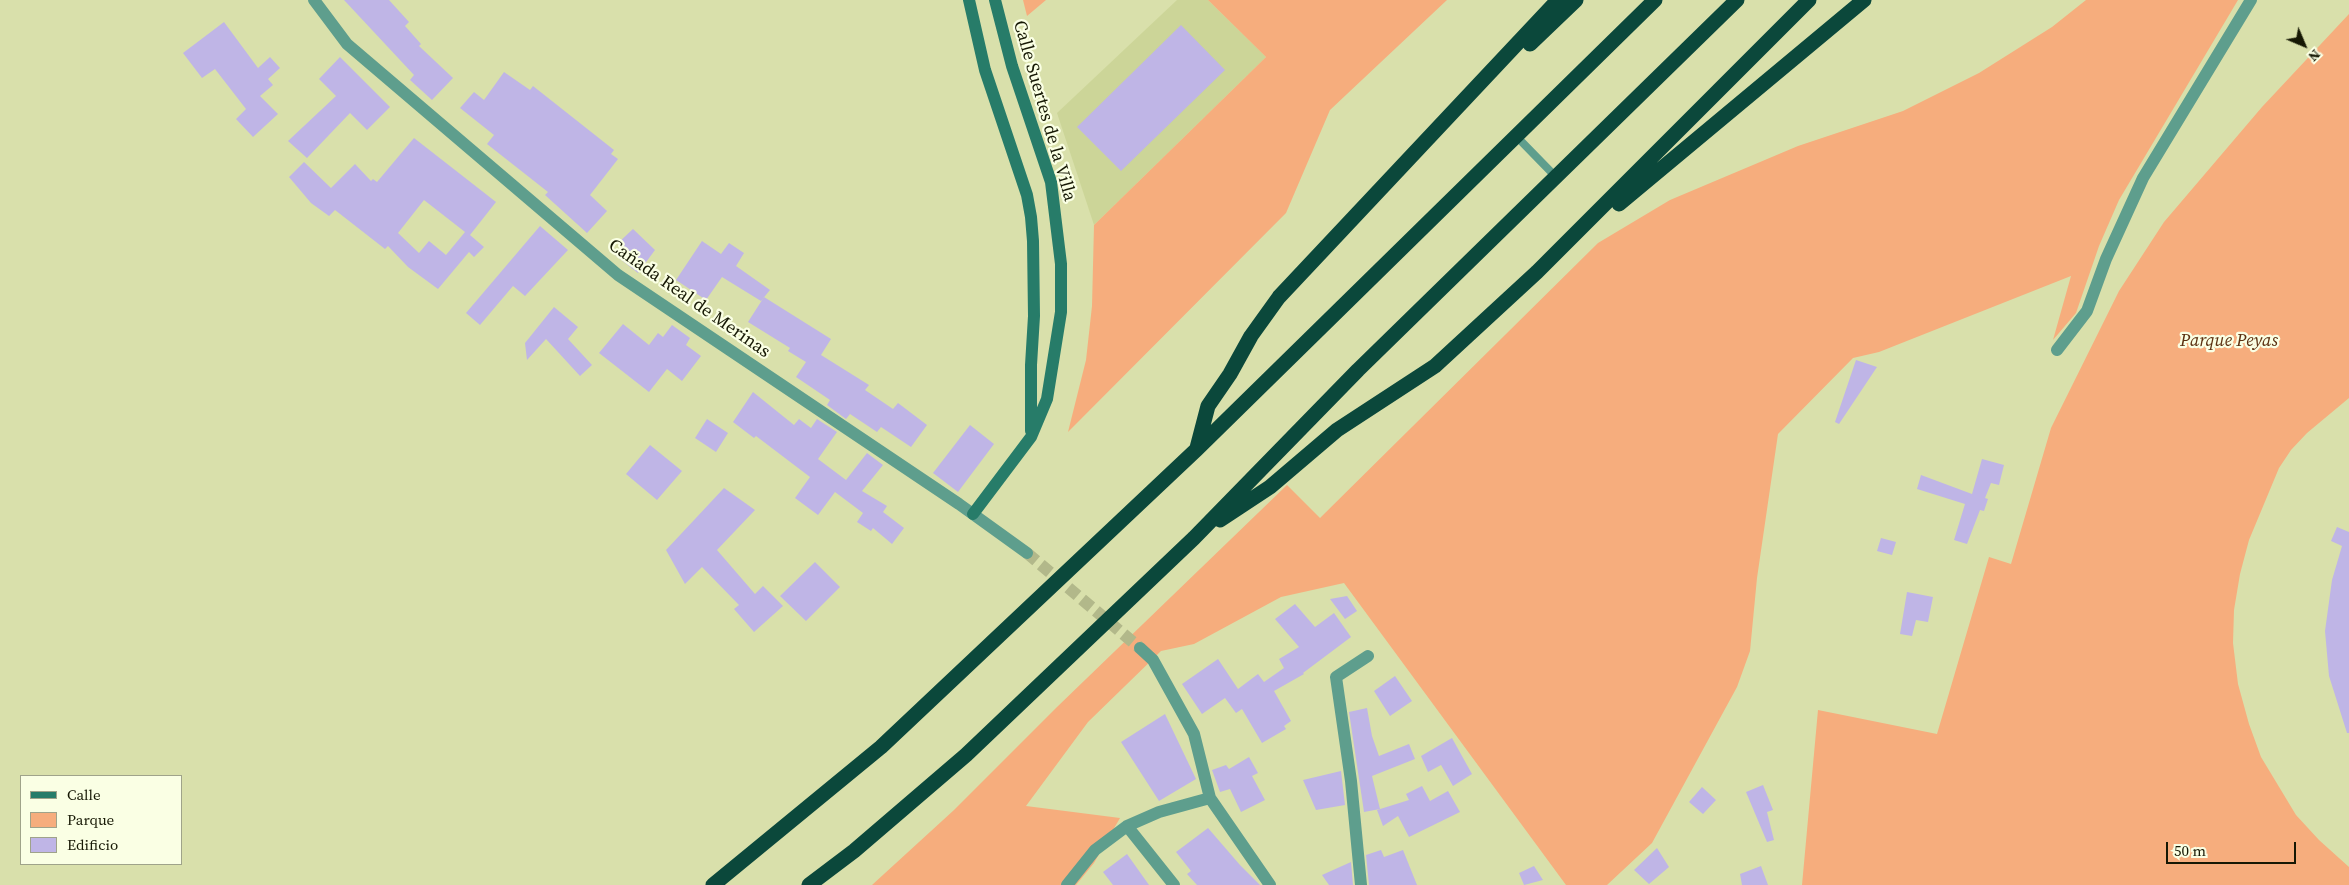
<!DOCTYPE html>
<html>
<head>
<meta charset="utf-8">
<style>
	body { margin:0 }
	#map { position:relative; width:2349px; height:885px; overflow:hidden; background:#d9e0ab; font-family:"Source Serif 4",serif }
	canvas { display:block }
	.legend { position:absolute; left:20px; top:775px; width:162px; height:90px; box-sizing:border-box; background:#faffe4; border:1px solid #9fa38a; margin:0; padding:6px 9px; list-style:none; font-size:15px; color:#161804 }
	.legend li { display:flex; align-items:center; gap:10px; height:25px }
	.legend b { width:25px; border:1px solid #9fa38a }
	.north { position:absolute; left:2279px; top:20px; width:50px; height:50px; -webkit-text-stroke:4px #faffe4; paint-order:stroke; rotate:135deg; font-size:14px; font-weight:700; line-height:20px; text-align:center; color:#161804 }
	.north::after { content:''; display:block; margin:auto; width:18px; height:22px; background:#161804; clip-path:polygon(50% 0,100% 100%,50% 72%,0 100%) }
	.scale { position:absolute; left:2166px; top:842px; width:130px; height:22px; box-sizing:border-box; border:2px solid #161804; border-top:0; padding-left:6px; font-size:15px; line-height:18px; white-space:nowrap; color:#161804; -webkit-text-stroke:4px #faffe4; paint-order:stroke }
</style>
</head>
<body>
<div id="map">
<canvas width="2349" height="885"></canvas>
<ul class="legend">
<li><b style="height:6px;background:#277c69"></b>Calle</li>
<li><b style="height:14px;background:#f6ad7d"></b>Parque</li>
<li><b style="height:14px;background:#bfb5e6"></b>Edificio</li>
</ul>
<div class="north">N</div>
<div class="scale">50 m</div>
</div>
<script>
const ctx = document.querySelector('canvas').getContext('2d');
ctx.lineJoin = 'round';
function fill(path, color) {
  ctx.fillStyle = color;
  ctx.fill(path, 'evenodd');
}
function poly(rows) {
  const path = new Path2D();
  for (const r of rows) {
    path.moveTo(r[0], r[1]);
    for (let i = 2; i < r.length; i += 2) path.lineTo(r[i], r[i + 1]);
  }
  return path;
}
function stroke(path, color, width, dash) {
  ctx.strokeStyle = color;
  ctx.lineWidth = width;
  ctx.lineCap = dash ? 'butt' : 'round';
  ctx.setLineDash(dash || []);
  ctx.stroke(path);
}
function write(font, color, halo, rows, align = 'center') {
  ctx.font = font + ' "Source Serif 4",serif';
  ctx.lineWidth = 4.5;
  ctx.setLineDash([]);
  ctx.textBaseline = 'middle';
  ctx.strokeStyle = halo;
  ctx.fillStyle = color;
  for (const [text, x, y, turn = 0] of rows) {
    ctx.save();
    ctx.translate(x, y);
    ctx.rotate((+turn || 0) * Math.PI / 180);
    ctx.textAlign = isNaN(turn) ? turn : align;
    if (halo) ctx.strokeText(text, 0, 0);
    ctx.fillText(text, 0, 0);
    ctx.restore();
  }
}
const built = poly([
	[1177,0,1208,0,1266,57,1094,225,1057,113]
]);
const green = poly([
	[1023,0,1046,0,1027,16],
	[1208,0,1447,0,1330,110,1286,213,1068,432,1086,360,1092,306,1094,225,1266,57],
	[2086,0,2238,0,2119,200,2099,246,2076,313,2053,340,2071,276,1879,352,1853,358,1778,434,1757,578,1750,651,1737,687,1652,843,1607,885,1566,885,1344,583,1281,597,1194,644,1161,651,1088,722,1026,806,1120,818,1094,863,1076,885,872,885,954,810,1057,707,1287,485,1320,518,1598,243,1670,200,1798,146,1903,111,1979,73,2052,27],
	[2349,14,2349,398,2307,433,2291,450,2279,468,2249,540,2240,574,2234,610,2233,643,2238,684,2249,724,2261,757,2296,815,2319,840,2349,867,2349,885,1802,885,1818,710,1937,734,1989,557,2011,564,2051,428,2119,291,2164,222,2262,107]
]);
const building = poly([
	[344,0,389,0,409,22,405,26,421,44,419,46,453,78,432,100,410,80,414,75],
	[224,22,258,68,270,57,280,68,268,79,273,85,260,96,278,114,253,137,236,119,246,109,215,69,202,78,183,53],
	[1181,25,1225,70,1121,171,1077,127],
	[340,57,390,107,367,130,350,113,307,158,288,141,336,96,319,79],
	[504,72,530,90,533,86,614,150,611,154,618,159,590,195,607,211,587,233,545,195,548,192,487,144,494,135,460,108,474,92,484,100],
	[414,138,496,202,470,235,484,247,474,257,469,252,438,289,408,267,388,246,385,249,335,210,329,216,311,203,289,177,304,162,331,188,355,164,371,181,373,179,377,182],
	[424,200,465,232,446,255,429,241,419,253,398,233],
	[540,226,568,250,525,296,513,286,480,325,466,313],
	[633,229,655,250,638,273,615,255,621,247,618,243],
	[702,241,721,254,729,243,744,253,736,266,770,290,761,301,722,277,706,300,676,280],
	[764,297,831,339,821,355,869,385,865,390,893,409,898,403,927,425,911,447,881,427,877,432,850,414,846,419,827,405,830,400,796,377,806,362,788,351,790,348,748,322],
	[554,307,578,327,568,339,592,365,580,376,546,339,527,360,525,343],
	[623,324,649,345,658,333,663,337,672,325,690,338,686,345,701,356,682,381,667,369,649,392,599,353],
	[1856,360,1877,367,1839,424,1835,422],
	[753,392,794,425,799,419,811,428,817,419,837,432,818,459,846,480,867,453,883,465,862,491,887,506,883,512,904,528,892,544,873,528,871,531,857,522,863,513,835,492,818,515,795,498,810,477,756,436,754,438,733,422],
	[707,419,728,433,716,452,695,438],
	[970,425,994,444,958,492,933,473],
	[650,445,682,471,657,500,626,474],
	[1982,459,2004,465,1999,485,1991,483,1985,498,1988,499,1984,511,1980,510,1967,544,1954,540,1965,504,1917,489,1921,475,1972,494],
	[724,488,755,510,717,550,755,594,763,586,783,606,754,632,734,609,739,605,702,567,685,584,666,550],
	[2337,527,2349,532,2349,733,2347,733,2329,676,2325,631,2332,580,2342,546,2331,541],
	[1881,538,1896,542,1892,555,1877,551],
	[815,562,840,587,806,621,780,596],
	[1907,592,1933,597,1928,622,1916,620,1912,636,1900,634],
	[1347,596,1357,611,1345,619,1330,599],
	[1295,604,1315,627,1334,613,1351,637,1303,673,1304,674,1274,691,1291,721,1284,726,1286,729,1262,743,1242,709,1236,713,1225,698,1202,714,1182,684,1218,659,1238,689,1258,674,1264,682,1284,668,1279,659,1299,647,1275,619],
	[1395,676,1412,701,1390,716,1374,691],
	[1367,708,1372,736,1379,756,1409,744,1415,759,1372,776,1380,809,1364,812,1349,712],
	[1165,714,1196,779,1159,801,1121,742],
	[1452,738,1472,774,1453,786,1441,765,1428,772,1421,756],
	[1249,757,1258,773,1252,776,1265,800,1241,812,1230,789,1220,792,1212,770,1226,765,1229,769],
	[1341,771,1345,805,1316,810,1303,780],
	[1763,785,1773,810,1767,812,1774,840,1767,842,1746,792],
	[1422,786,1430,801,1448,791,1460,812,1409,837,1398,816,1383,826,1377,810,1409,800,1406,794],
	[1702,787,1716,800,1703,814,1689,802],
	[1208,828,1240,865,1260,885,1197,885,1187,874,1191,871,1176,852],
	[1657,848,1669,867,1649,884,1634,870],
	[1381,850,1384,857,1403,850,1417,885,1369,885,1366,855],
	[1127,854,1149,885,1113,885,1103,872],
	[1351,862,1353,885,1329,885,1322,875],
	[1534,866,1543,880,1524,885,1519,873],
	[1761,866,1768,885,1742,885,1740,874]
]);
const streetTunnel = poly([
	[1027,553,1140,648]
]);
const lane = poly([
	[1517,137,1556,177]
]);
const street = poly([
	[314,0,347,44,618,275,959,504,1027,553],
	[2057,350,2087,311,2106,259,2143,178,2251,0],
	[1140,648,1153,660,1194,734,1210,798,1270,885],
	[1067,885,1095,850,1127,826],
	[1174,885,1127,826,1159,812,1210,798],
	[1361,885,1351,781,1336,677,1368,656]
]);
const secondary = poly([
	[969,0,985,70,1027,195,1031,217,1033,241,1034,316,1031,365,1031,431],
	[973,514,1031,437,1047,399,1061,312,1061,264,1051,182,1012,66,995,0]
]);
const highway = poly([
	[1530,44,1576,0],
	[1619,204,1864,0],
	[1197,448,1208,406,1230,374,1251,336,1279,297,1558,0],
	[1220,520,1270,487,1337,430,1435,366,1537,272,1809,0],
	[713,885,881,747,1196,450,1655,0],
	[809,885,854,851,966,755,1194,538,1358,370,1737,0]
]);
const streetNames = [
	["Calle Suertes de la Villa",1044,111,74],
	["Cañada Real de Merinas",689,299,35]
];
const parkNames = [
	["Parque Peyas",2229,341]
];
fill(built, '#ccd598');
fill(green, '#f6ad7d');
fill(building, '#bfb5e6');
stroke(streetTunnel, '#b2b88a', 12, [12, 6]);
stroke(lane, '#5e9e8d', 8);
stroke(street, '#5e9e8d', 12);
stroke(secondary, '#277c69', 12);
stroke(highway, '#0b483b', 15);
write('18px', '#161804', '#faffe4', streetNames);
write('italic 18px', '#5c3111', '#faffe4', parkNames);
</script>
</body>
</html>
